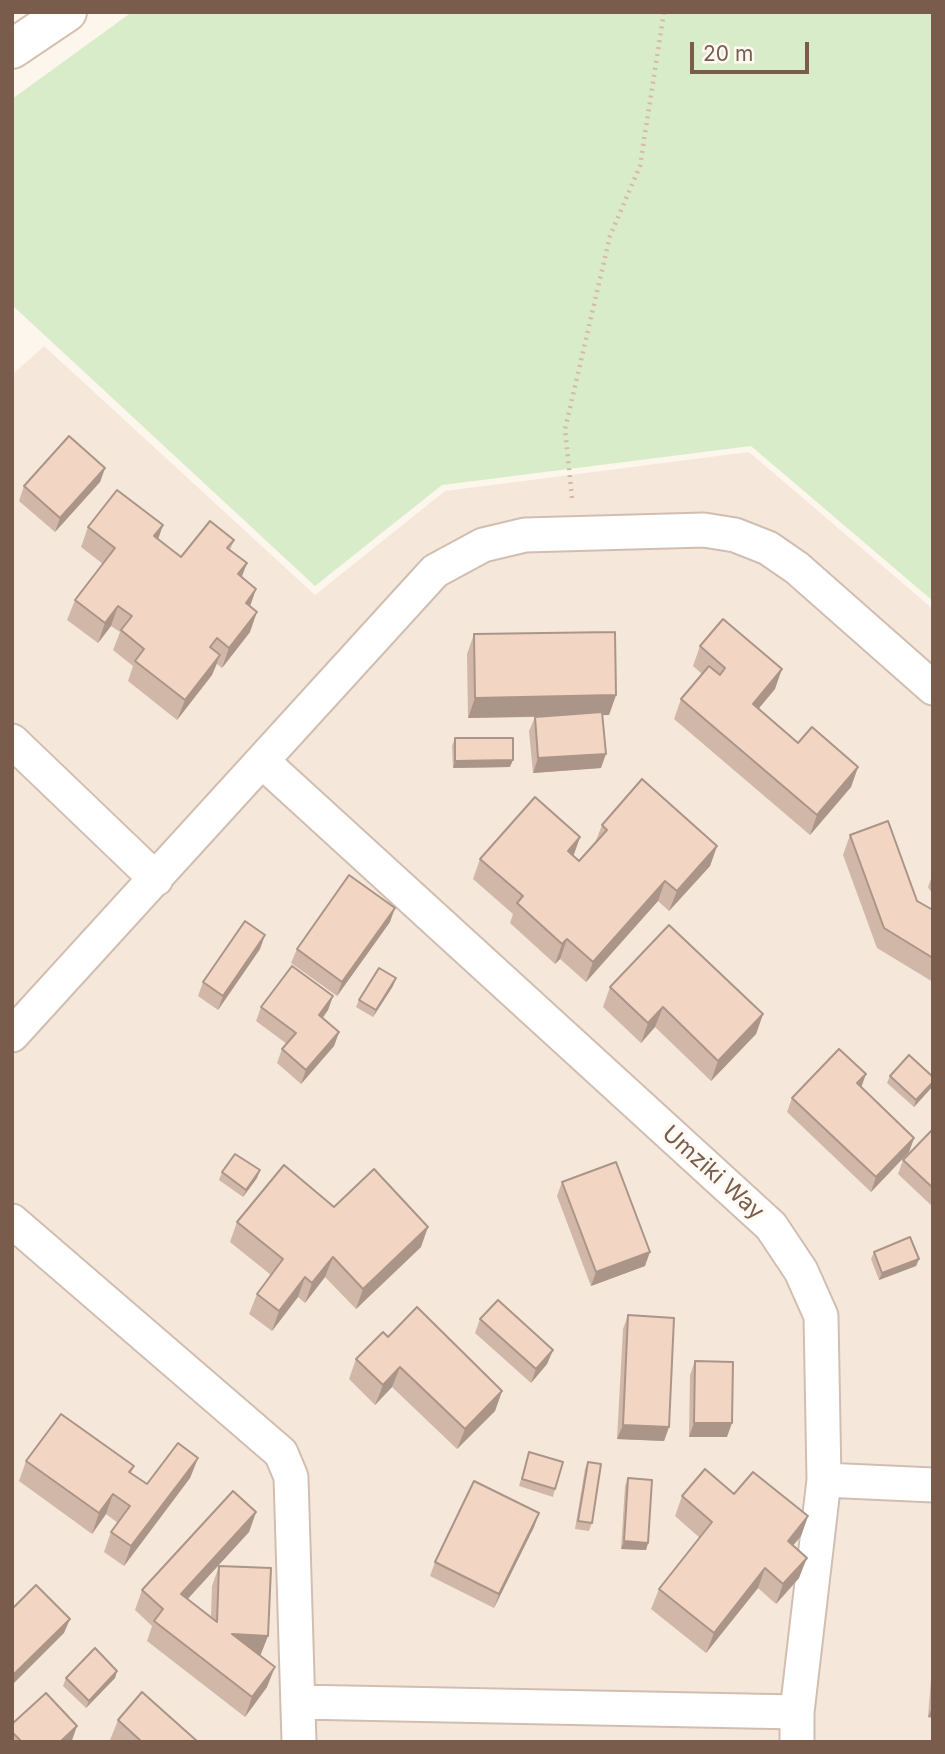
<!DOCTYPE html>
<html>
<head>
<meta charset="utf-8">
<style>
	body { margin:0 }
	#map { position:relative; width:945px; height:1754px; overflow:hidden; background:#fdf6ec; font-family:Inter,sans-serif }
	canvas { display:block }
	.frame { position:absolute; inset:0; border:14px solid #7a5c4d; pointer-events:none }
	.scale { position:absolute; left:690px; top:42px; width:119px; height:32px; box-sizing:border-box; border:4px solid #7a5c4d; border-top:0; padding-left:9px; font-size:21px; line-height:24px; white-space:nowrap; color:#7a5c4d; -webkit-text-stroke:5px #fffaf3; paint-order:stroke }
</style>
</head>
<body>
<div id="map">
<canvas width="945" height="1754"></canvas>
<div class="frame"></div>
<div class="scale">20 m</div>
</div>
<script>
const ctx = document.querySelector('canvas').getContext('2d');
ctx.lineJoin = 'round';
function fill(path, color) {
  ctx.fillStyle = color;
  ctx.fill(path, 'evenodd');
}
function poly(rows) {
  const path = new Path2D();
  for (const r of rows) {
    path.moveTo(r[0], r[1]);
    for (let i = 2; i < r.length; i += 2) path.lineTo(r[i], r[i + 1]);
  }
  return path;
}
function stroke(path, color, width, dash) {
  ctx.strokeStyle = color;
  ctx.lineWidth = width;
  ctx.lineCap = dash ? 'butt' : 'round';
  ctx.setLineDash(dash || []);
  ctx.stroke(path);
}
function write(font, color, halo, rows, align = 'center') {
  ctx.font = font + ' Inter,sans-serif';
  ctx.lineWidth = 7;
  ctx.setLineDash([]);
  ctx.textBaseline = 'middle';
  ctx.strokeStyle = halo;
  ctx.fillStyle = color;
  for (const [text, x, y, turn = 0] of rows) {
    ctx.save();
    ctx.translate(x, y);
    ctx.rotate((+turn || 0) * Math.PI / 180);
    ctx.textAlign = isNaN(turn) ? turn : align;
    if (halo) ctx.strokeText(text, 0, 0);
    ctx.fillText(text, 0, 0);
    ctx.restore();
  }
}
const residential = poly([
	[44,346,315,595,445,491,749,452,933,609,933,1742,12,1742,12,375]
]);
const green = poly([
	[132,12,933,12,933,601,751,446,442,485,315,586,12,305,12,99]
]);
const path = poly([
	[572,498,565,429,610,236,640,166,664,12]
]);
const street = poly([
	[12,741,156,879],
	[263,762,771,1226,801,1271,821,1316,824,1480,797,1712,797,1742],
	[12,1035,435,571,483,545,525,535,704,530,735,535,768,548,797,568,933,688],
	[12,1221,281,1453,291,1477,299,1742],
	[824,1480,933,1485],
	[298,1702,797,1712]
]);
const secondary = poly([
	[12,49,67,12]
]);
const wall = poly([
	[105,468,100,482,55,532,19,501,24,486],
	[163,525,158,539,181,557,234,540,230,550,247,563,242,577,256,589,250,606,250,632,222,668,217,664,212,675,177,720,128,681,133,666,113,650,120,632,111,626,98,643,67,620,75,600,103,564,81,547,88,527],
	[474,634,616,695,609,715,603,715,601,768,533,773,529,731,535,717,468,718,467,654],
	[700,646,775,689,758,708,798,743,858,767,851,787,810,835,674,719,681,699,702,674,693,666],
	[455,738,510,767,453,768,452,746],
	[602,825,717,846,710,866,669,911,658,901,586,982,560,959,555,964,510,923,513,914,473,879,480,859,580,837,573,856,579,861,595,843],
	[850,835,917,901,933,910,933,982,877,948,843,855],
	[933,873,933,895,928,887],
	[390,922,337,996,291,963,297,949],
	[260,949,218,1010,198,996,203,982],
	[393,986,373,1017,356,1007,359,1000],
	[610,987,763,1014,756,1034,711,1081,655,1027,641,1043,603,1007],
	[333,996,328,1010,323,1018,339,1032,334,1046,301,1084,277,1063,282,1049,287,1044,256,1021,261,1007],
	[890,1076,933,1086,914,1107,887,1083],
	[861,1088,914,1138,909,1152,871,1192,787,1112,792,1098],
	[933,1129,933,1207,898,1174,903,1160],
	[260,1170,257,1178,243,1197,219,1180,222,1172],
	[562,1182,645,1266,591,1286,557,1196],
	[334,1207,421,1247,356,1309,325,1277,305,1303,298,1297,272,1331,249,1314,257,1294,271,1275,230,1242,237,1222],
	[874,1252,919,1259,916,1266,879,1280,871,1259],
	[628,1315,669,1427,664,1441,617,1439,623,1329],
	[480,1319,553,1350,547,1364,531,1383,475,1333],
	[388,1337,502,1391,495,1411,457,1449,392,1387,375,1405,349,1379,356,1359],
	[695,1361,727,1437,689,1437,690,1375],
	[529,1452,555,1489,553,1497,519,1486],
	[198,1458,190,1478,124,1566,104,1552,111,1532,118,1523,106,1514,92,1534,19,1481,26,1461,134,1466,131,1473,147,1484],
	[588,1462,592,1523,589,1531,575,1529,585,1469],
	[628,1478,648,1543,646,1550,621,1549,625,1486],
	[734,1494,808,1516,801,1536,793,1545,799,1578,776,1604,758,1588,706,1653,651,1609,659,1589,700,1538,675,1516,682,1496],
	[256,1512,249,1532,187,1599,211,1617,212,1586,219,1566,268,1636,260,1656,267,1687,245,1717,147,1641,152,1626,135,1610,142,1590],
	[539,1513,534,1527,494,1608,430,1576,435,1562],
	[933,1653,933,1718,928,1717],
	[117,1671,115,1678,86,1708,63,1686,66,1678],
	[118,1720,198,1742,112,1742,110,1740],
	[12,1724,77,1726,72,1740,70,1742,12,1742]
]);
const shadedWall = poly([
	[105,468,100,482,55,532,60,518],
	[163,525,156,545,154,536],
	[247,563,239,583,238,574],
	[256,589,249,609,246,603],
	[118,606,111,626,98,643,105,623],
	[257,612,250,632,222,668,229,648],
	[220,655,212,675,177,720,185,700],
	[782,669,775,689,746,724,753,704],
	[616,695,609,715,468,718,475,698],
	[606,754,601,768,533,773,538,758],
	[513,760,510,767,453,768,455,761],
	[858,767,851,787,810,835,817,815],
	[580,837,573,857,568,851],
	[717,846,710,866,669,911,677,891],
	[665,881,658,901,586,982,593,962],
	[395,908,390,922,337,996,342,982],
	[265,935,260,949,218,1010,223,996],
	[567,939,560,959,555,964,562,944],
	[396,978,393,986,373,1017,376,1010],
	[333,996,328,1010,314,1029,319,1015],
	[663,1007,655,1027,641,1043,648,1023],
	[763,1014,756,1034,711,1081,718,1061],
	[339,1032,334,1046,301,1084,306,1070],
	[866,1074,861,1088,857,1083],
	[933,1082,933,1086,914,1107,916,1100],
	[914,1138,909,1152,871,1192,876,1177],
	[260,1170,257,1178,243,1197,246,1190],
	[428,1227,421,1247,356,1309,363,1289],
	[650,1252,645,1266,591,1286,596,1272],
	[333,1257,325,1277,305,1303,312,1283],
	[919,1259,916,1266,879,1280,882,1273],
	[305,1277,298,1297,272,1331,279,1311],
	[553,1350,547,1364,531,1383,536,1369],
	[400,1367,392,1387,375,1405,383,1385],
	[502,1391,495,1411,457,1449,465,1429],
	[694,1423,732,1423,727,1437,689,1437],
	[623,1425,669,1427,664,1441,617,1439],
	[198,1458,190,1478,124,1566,131,1546],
	[113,1494,106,1514,92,1534,99,1513],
	[256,1512,249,1532,174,1614,181,1594],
	[539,1513,534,1527,494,1608,499,1594],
	[808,1516,801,1536,780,1561,788,1541],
	[624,1541,648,1543,646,1550,621,1549],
	[807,1558,799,1578,776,1604,783,1584],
	[765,1568,758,1588,706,1653,714,1633],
	[70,1619,64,1633,12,1685,12,1676],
	[232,1634,268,1636,260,1656],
	[275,1667,267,1687,245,1717,252,1697],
	[117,1671,115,1678,86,1708,89,1701],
	[933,1705,933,1718,928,1717],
	[77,1726,72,1740,70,1742,60,1742]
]);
const building = poly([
	[69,436,105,468,60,518,24,486,69,436],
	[117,490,163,525,154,536,181,557,210,521,234,540,227,548,247,563,238,574,256,589,246,603,257,612,229,648,217,638,210,647,220,655,185,700,135,661,144,649,121,630,132,616,118,606,105,623,75,600,115,548,88,527,117,490],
	[723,619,782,669,753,704,798,743,812,727,858,767,817,815,681,699,709,666,720,675,725,668,700,646,723,619],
	[615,632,616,695,475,698,474,634,615,632],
	[602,712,606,754,538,758,535,717,602,712],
	[455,738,513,738,513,760,455,761,455,738],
	[642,779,717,846,677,891,665,881,593,962,567,939,562,944,517,903,523,896,480,859,535,797,580,837,568,851,579,861,607,830,602,825,642,779],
	[888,821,917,901,933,910,933,958,884,928,850,835,888,821],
	[349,875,395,908,342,982,297,949,349,875],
	[245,921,265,935,223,996,203,982,245,921],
	[669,925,763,1014,718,1061,663,1007,648,1023,610,987,669,925],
	[292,966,333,996,319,1015,339,1032,306,1070,282,1049,296,1033,261,1007,292,966],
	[379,968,396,978,376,1010,359,1000,379,968],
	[839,1049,866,1074,857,1083,914,1138,876,1177,792,1098,839,1049],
	[909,1055,933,1077,933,1082,916,1100,890,1076,909,1055],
	[933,1129,933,1188,903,1160,933,1129],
	[235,1154,260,1170,246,1190,222,1172,235,1154],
	[616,1162,650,1252,596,1272,562,1182,616,1162],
	[284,1165,334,1207,374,1169,428,1227,363,1289,333,1257,312,1283,305,1277,279,1311,257,1294,283,1259,237,1222,284,1165],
	[910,1237,919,1259,882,1273,874,1252,910,1237],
	[498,1300,553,1350,536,1369,480,1319,498,1300],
	[417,1307,502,1391,465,1429,400,1367,383,1385,356,1359,383,1332,388,1337,417,1307],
	[628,1315,674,1318,669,1427,623,1425,628,1315],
	[695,1361,733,1362,732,1423,694,1423,695,1361],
	[61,1414,134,1466,129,1472,147,1484,178,1443,198,1458,131,1546,111,1532,130,1506,113,1494,99,1513,26,1461,61,1414],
	[529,1452,563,1462,555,1489,522,1479,529,1452],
	[588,1462,601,1464,592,1523,578,1521,588,1462],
	[705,1469,734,1494,753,1472,808,1516,788,1541,807,1558,783,1584,765,1568,714,1633,659,1589,712,1522,682,1496,705,1469],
	[628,1478,652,1480,648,1543,624,1541,628,1478],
	[474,1481,539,1513,499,1594,435,1562,474,1481],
	[233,1491,256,1512,181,1594,217,1622,219,1566,271,1568,268,1636,232,1634,275,1667,252,1697,154,1621,163,1609,142,1590,233,1491],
	[36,1585,70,1619,12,1676,12,1609,36,1585],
	[95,1648,117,1671,89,1701,66,1678,95,1648],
	[142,1692,198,1742,142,1742,118,1720,142,1692],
	[46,1693,77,1726,60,1742,22,1742,12,1732,12,1724,46,1693]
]);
const streetNames = [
	["Umziki Way",713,1173,42]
];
fill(residential, '#f5e8da');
fill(green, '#d8ecc9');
stroke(street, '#d1beb0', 37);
stroke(secondary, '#d6c0b0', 42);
stroke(path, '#d9b8a5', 4.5, [2, 5]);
stroke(street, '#fff', 33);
stroke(secondary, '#fff', 38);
fill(wall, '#d1b7a8');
fill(shadedWall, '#aa9588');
fill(building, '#f3d5c3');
stroke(building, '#aa9588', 2);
write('23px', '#7a5c4d', '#fffaf3', streetNames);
</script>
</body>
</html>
